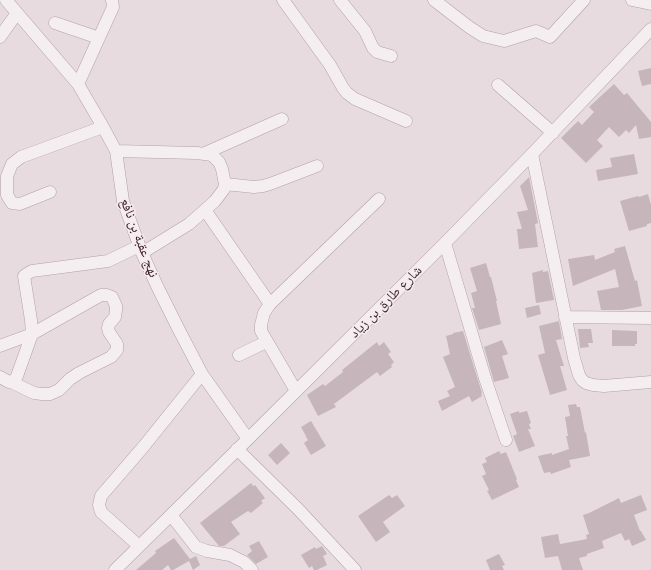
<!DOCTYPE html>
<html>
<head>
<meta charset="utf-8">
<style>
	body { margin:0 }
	canvas { display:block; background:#e7dbe0 }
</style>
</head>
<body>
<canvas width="651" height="570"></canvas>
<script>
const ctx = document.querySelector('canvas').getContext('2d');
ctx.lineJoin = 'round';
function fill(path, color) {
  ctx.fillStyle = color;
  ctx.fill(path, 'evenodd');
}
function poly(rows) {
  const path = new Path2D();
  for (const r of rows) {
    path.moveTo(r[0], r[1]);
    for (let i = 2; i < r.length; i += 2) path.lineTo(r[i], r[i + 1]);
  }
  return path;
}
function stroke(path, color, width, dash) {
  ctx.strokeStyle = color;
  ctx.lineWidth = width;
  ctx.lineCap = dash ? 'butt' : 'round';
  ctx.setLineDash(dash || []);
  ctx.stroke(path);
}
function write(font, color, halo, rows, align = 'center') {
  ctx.font = font + ' "Fira Sans Condensed","Noto Naskh Arabic",sans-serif';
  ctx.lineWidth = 3;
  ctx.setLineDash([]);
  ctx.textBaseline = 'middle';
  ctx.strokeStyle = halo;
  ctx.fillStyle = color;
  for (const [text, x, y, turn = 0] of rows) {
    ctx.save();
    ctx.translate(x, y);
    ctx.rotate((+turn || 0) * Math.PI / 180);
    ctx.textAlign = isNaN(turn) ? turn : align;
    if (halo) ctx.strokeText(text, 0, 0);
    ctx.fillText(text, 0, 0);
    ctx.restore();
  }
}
const building = poly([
	[651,68,651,84,642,86,638,71],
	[614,84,624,95,627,93,651,122,651,137,639,139,636,125,629,133,626,130,619,137,609,127,597,140,603,146,586,163,561,138,578,121,582,125,594,112,589,107],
	[634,154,638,174,598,181,596,170,612,167,610,158],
	[529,177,538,223,535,224,538,247,519,249,517,229,522,229,517,212,528,210,520,186],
	[648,194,651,205,651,223,647,224,647,226,629,231,620,201,638,196,639,197],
	[625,246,635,281,637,280,642,306,622,310,601,310,597,291,619,287,615,269,573,286,568,259,594,255,595,260,615,252,614,249],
	[486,263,490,277,491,277,497,301,496,301,501,324,479,330,472,308,475,308,471,293,477,291,470,268],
	[543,270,543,272,548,271,554,300,536,303,532,273],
	[539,305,541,314,527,318,525,308],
	[559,321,562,339,556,340,564,366,560,366,567,390,550,395,538,355,545,353,539,326],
	[578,329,591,329,593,343,588,343,589,347,580,348],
	[612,330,637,331,637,344,635,344,635,346,612,346],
	[463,331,482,393,481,393,482,396,472,402,469,396,442,411,438,401,450,396,447,391,455,387,443,357,450,354,446,336,453,334,453,333],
	[502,340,508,354,502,356,509,378,494,382,484,347],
	[377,342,379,346,384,342,391,352,388,354,394,362,391,365,392,367,380,376,377,372,334,404,336,407,318,416,307,395,323,384,325,386,343,372,342,370],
	[576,404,577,407,580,407,585,433,586,432,590,456,569,460,571,467,551,474,550,472,544,473,538,456,552,453,552,455,569,449,566,436,568,436,565,417,570,416,568,405],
	[519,411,519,413,527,411,531,423,529,424,531,429,528,429,535,446,519,452,513,436,517,434,510,414],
	[311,421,326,446,311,455,304,443,308,440,306,437,306,436,301,427],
	[281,443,290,453,277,465,268,455],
	[499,451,501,454,506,452,517,479,516,480,519,487,492,500,487,491,489,490,482,476,486,474,482,464,487,462,485,458],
	[251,483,253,486,255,485,265,498,261,501,263,503,251,513,248,511,231,522,240,534,224,546,219,546,200,523],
	[389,495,392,498,397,495,405,506,387,519,383,522,390,532,376,542,358,516],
	[641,495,647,510,634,515,640,531,641,531,646,540,632,546,629,539,625,541,621,533,602,541,604,548,587,554,587,556,579,558,583,570,562,570,558,556,545,558,541,537,558,534,560,544,587,539,586,535,589,534,583,515,589,513,619,498,621,503],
	[174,538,190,559,196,556,200,565,193,570,189,561,173,570,171,570,168,565,162,570,136,570,156,553,155,551],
	[259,541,268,557,256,564,247,555,252,551,249,546],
	[322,546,327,554,323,556,327,565,317,570,314,570,312,566,309,568,301,555,315,547,316,549],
	[499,554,505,565,502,566,504,570,490,570,486,560]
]);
const minor = poly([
	[6,0,78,84,103,127,116,151,123,201,142,253,158,288,179,330,202,374,248,439],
	[283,0,330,65,343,88,347,93,355,99,406,121],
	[340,0,365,31,373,48,377,52,391,56],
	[434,0,469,27,483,36,504,41,536,31,550,37,584,0],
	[632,0,651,4],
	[55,23,99,38],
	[0,37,17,13],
	[78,84,113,7,112,0],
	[498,85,553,133],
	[116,151,197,153,212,155,219,162,222,169,225,184,224,189,215,201,189,224,142,253],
	[203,154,282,119],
	[532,154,574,358,579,375,582,380,586,383,593,385,604,386,651,382],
	[225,184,254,187,263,186,270,184,317,166],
	[50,192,20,204,12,203,7,195,7,176,12,164,21,157,103,127],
	[205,210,270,304],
	[445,243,485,378,506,440],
	[565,317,651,318],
	[0,346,32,334,101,295,107,295,112,297,116,306,116,310,115,317,109,324,108,328,109,332,117,344,117,350,111,357,79,373,70,379,59,390,50,394,42,394,34,393,11,382],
	[239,355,266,342],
	[0,377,9,382,14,381,17,376,32,334,31,320,24,276,30,272,32,271,108,261,139,246],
	[296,391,261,331,261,325,264,313,270,304,379,199],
	[237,449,298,509,355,570],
	[171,515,196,547,207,551,230,555,244,562,252,570],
	[139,546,101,512,99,505,101,496,144,446,202,374],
	[115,570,248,439,445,243,532,154,651,29]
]);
const streetNames = [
	["نهج عقبة بن نافع",139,238,69],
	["شارع طارق بن زياد",386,302,-45]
];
fill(building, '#c7b5bc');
stroke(minor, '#b1a0a7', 13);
stroke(minor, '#f5eef1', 12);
write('14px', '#3e242e', '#f5ebef', streetNames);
</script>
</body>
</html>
